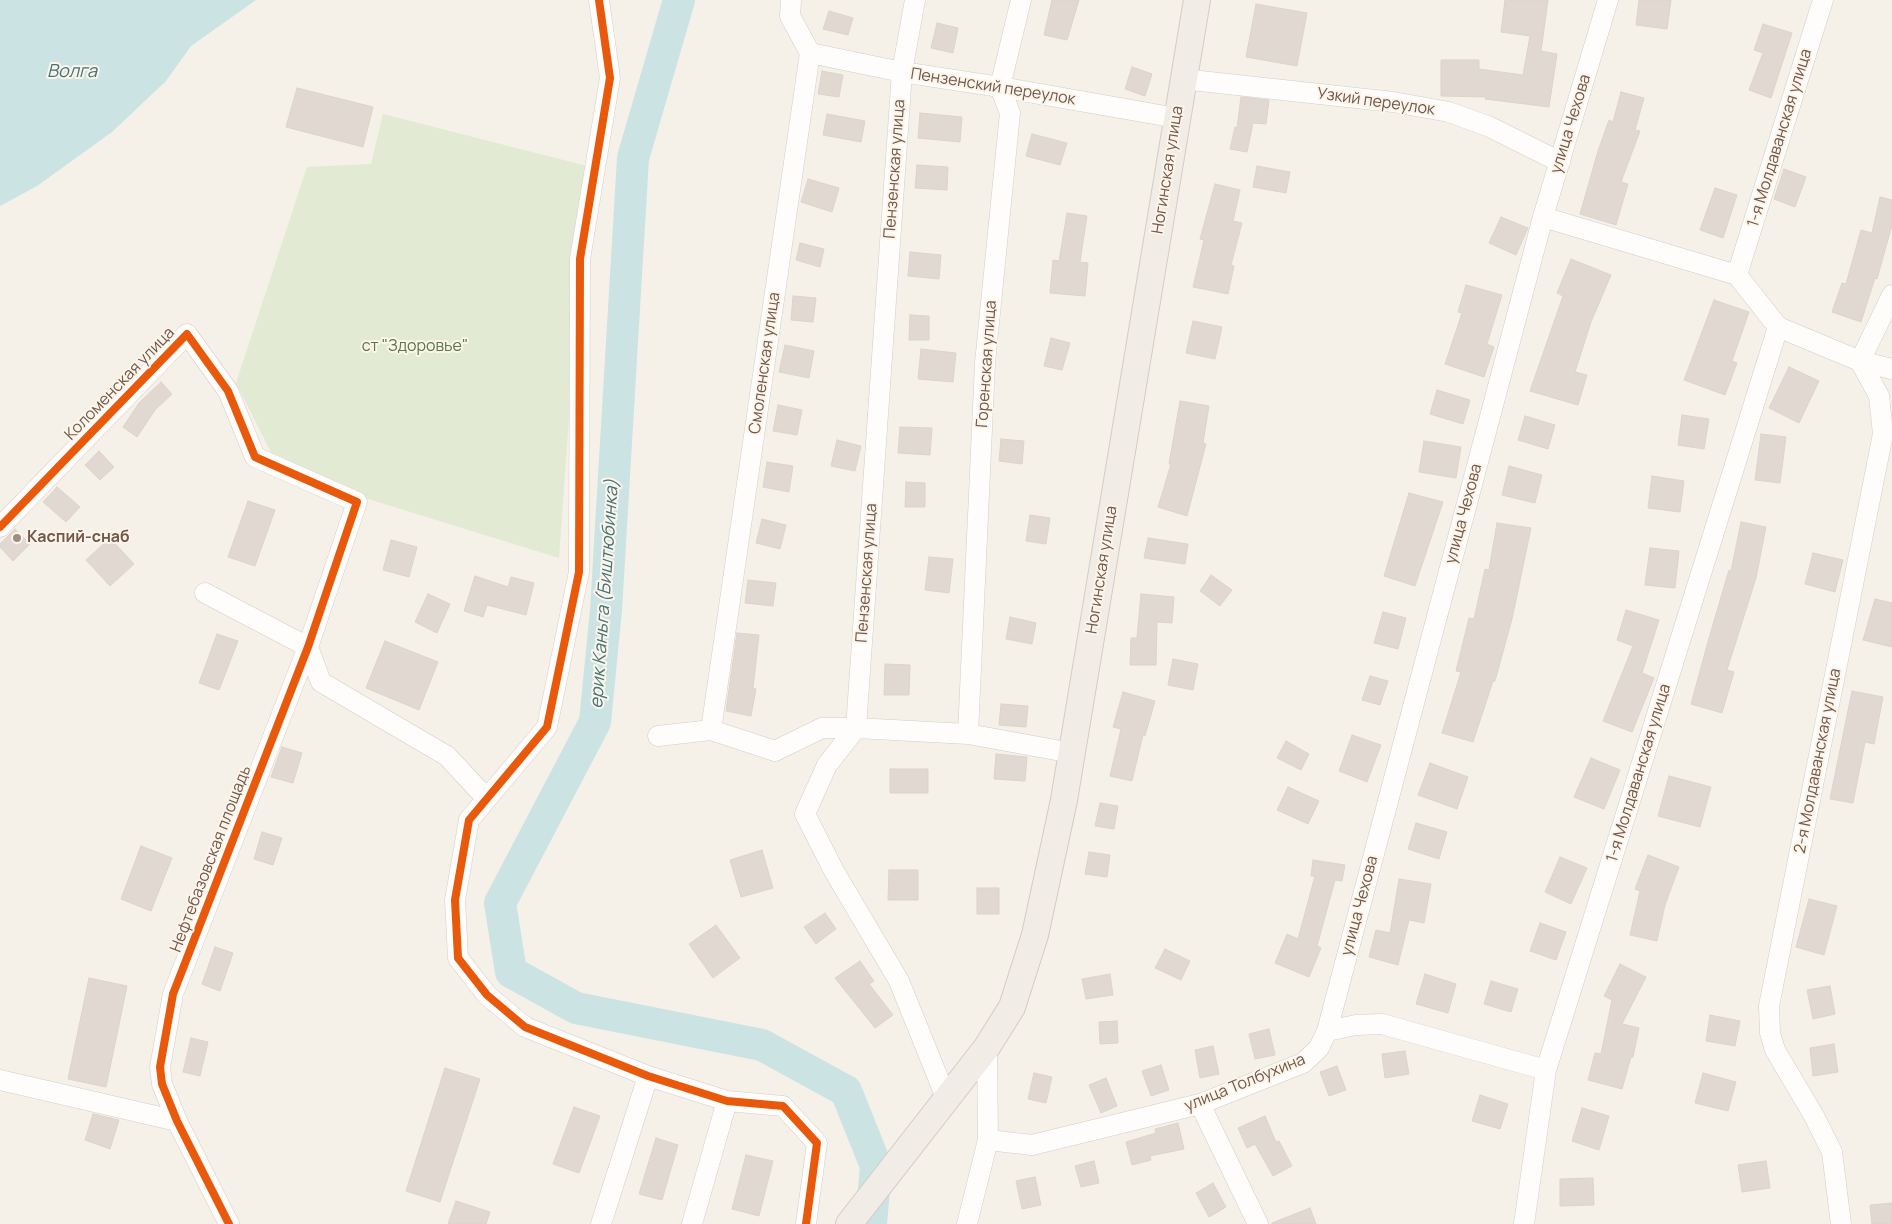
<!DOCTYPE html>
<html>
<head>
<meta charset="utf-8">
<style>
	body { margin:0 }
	canvas { display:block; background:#f5f0e8 }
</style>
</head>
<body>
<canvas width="1892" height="1224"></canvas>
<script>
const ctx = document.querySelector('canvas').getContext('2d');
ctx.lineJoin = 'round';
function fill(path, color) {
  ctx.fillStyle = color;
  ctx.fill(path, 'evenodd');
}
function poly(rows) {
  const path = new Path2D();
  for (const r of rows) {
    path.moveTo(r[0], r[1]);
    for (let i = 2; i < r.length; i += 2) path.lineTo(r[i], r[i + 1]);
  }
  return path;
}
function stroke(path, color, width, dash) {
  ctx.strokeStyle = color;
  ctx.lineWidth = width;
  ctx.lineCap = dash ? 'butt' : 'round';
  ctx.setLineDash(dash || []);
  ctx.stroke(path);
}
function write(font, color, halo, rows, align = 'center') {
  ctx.font = font + ' Manrope,sans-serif';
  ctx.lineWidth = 4;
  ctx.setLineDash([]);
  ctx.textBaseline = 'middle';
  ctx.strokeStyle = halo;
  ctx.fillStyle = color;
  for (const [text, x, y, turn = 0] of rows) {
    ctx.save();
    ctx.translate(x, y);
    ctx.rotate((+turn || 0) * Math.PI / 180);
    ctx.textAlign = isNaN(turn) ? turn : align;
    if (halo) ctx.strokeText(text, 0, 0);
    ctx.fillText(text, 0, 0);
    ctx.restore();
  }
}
const green = poly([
	[383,114,587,166,559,558,281,472,236,383,307,167,371,164]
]);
const water = poly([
	[0,0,256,0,191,46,166,81,112,132,37,186,0,206]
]);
const river = poly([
	[679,0,633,158,606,610,595,722,500,903,511,972,576,1008,762,1045,846,1091,876,1166,871,1224]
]);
const building = poly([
	[1052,0,1079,0,1067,40,1044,35,1052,0],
	[1505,0,1548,0,1541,51,1557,54,1549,107,1485,99,1486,97,1441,96,1441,60,1479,60,1479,69,1523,75,1530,36,1501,32,1505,0],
	[1639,0,1671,0,1667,29,1636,25,1639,0],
	[1256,4,1307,13,1297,66,1246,57,1256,4],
	[829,11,853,18,848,35,823,29,829,11],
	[937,23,958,28,953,53,931,48,937,23],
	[1763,24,1792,33,1771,98,1749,90,1763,53,1754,50,1763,24],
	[1132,67,1152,74,1145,96,1125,89,1132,67],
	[822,71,843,75,839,97,818,94,822,71],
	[297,88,373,107,363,147,286,127,297,88],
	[1621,92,1644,98,1635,130,1640,131,1621,182,1628,184,1616,225,1580,214,1598,151,1609,120,1613,122,1621,92],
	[1241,97,1269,100,1266,124,1253,123,1247,152,1230,149,1235,127,1237,128,1241,97],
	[920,113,962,117,960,142,918,138,920,113],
	[827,114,865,121,861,142,823,135,827,114],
	[1032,134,1067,143,1060,165,1026,156,1032,134],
	[917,165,948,167,947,190,915,188,917,165],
	[1257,166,1290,172,1286,193,1253,187,1257,166],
	[1784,169,1806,177,1795,207,1774,199,1784,169],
	[808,179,839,188,832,212,801,202,808,179],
	[1215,184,1240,190,1233,221,1242,223,1231,265,1234,266,1228,294,1193,287,1204,240,1200,239,1215,184],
	[1715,188,1737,195,1723,238,1700,230,1715,188],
	[1880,197,1892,200,1892,225,1877,279,1875,278,1861,322,1832,312,1842,283,1846,284,1861,230,1872,233,1880,197],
	[1067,213,1087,216,1080,262,1088,263,1085,296,1050,293,1053,260,1059,261,1067,213],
	[1501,217,1528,228,1516,255,1489,243,1501,217],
	[800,243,824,249,820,267,796,260,800,243],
	[910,252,941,255,939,279,908,276,910,252],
	[1571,259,1611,275,1591,322,1575,372,1587,375,1578,405,1530,391,1563,296,1557,293,1571,259],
	[1466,285,1502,295,1487,344,1494,347,1484,377,1445,364,1462,313,1458,312,1466,285],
	[793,296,816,298,813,322,791,320,793,296],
	[1714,300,1749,312,1732,361,1737,363,1725,395,1684,380,1714,300],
	[910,315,929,316,929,340,909,340,910,315],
	[1193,321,1222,327,1215,359,1186,353,1193,321],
	[1051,338,1070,343,1062,370,1044,366,1051,338],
	[785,345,814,351,809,378,779,372,785,345],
	[921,349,956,353,953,382,918,379,921,349],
	[1789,367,1819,381,1799,423,1769,408,1789,367],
	[161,382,172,394,155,410,137,437,123,427,139,403,161,382],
	[1437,390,1470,400,1463,424,1430,414,1437,390],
	[1180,401,1209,406,1203,443,1206,444,1187,516,1158,507,1171,464,1169,464,1180,401],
	[778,405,802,410,797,435,773,431,778,405],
	[1682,415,1709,419,1704,449,1678,445,1682,415],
	[1525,416,1555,425,1548,449,1518,440,1525,416],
	[900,427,932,428,930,455,898,453,900,427],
	[1761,434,1786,437,1780,483,1755,480,1761,434],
	[1001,439,1024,441,1022,464,999,461,1001,439],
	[837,440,861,446,855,471,831,466,837,440],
	[1424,441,1461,447,1456,478,1419,472,1424,441],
	[99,451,114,467,100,480,85,465,99,451],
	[767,462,793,466,789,492,763,487,767,462],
	[1509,466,1542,475,1535,503,1502,495,1509,466],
	[1652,476,1684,481,1680,512,1648,508,1652,476],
	[906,482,925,483,925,507,905,507,906,482],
	[57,487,80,507,66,522,43,502,57,487],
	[1409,493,1443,502,1415,586,1384,576,1409,493],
	[248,501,275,510,255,566,228,557,248,501],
	[1030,515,1050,518,1046,544,1026,541,1030,515],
	[762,519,786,525,780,549,756,543,762,519],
	[1741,522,1766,527,1756,578,1727,670,1734,672,1722,713,1691,704,1709,638,1729,570,1731,571,1741,522],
	[1497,523,1531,528,1512,619,1495,681,1493,681,1473,742,1442,733,1461,672,1456,671,1469,618,1474,619,1485,569,1489,570,1497,523],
	[15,529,30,544,13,561,0,547,0,544,15,529],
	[110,538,134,564,110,586,86,560,110,538],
	[1148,538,1188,544,1185,564,1144,558,1148,538],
	[391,540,417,547,409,577,383,570,391,540],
	[1650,548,1679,551,1675,588,1645,585,1650,548],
	[1813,553,1843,560,1835,592,1805,584,1813,553],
	[929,557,953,559,949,593,925,590,929,557],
	[1211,575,1232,590,1220,606,1200,591,1211,575],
	[475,576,508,587,511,577,534,583,526,615,487,605,483,617,464,611,475,576],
	[748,580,776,583,773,606,745,603,748,580],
	[428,594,450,604,437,633,415,622,428,594],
	[1141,594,1174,597,1172,623,1157,622,1156,665,1130,665,1131,638,1137,638,1141,594],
	[1875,599,1892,603,1892,647,1863,640,1875,599],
	[1626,610,1659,620,1642,673,1654,678,1632,732,1603,721,1633,646,1617,640,1626,610],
	[1383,612,1406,618,1398,649,1374,643,1383,612],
	[1010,617,1036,623,1032,644,1006,639,1010,617],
	[737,633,759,635,753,688,756,689,751,716,726,711,737,633],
	[217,634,238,641,219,690,199,683,217,634],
	[385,641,438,662,419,710,366,688,385,641],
	[1173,659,1198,664,1193,690,1168,685,1173,659],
	[885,664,910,665,909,695,884,695,885,664],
	[1370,676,1388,681,1380,705,1362,700,1370,676],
	[1852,691,1883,697,1874,744,1865,742,1853,803,1830,799,1852,691],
	[1123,692,1155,701,1145,736,1143,735,1132,781,1110,776,1121,729,1113,727,1123,692],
	[1001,704,1028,706,1026,727,999,725,1001,704],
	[1352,735,1381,745,1367,782,1339,771,1352,735],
	[1286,741,1309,754,1301,770,1277,758,1286,741],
	[282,747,302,753,293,783,271,777,282,747],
	[996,754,1027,757,1025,781,994,779,996,754],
	[1591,758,1620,770,1604,809,1574,797,1591,758],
	[1430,763,1468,777,1457,809,1418,795,1430,763],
	[890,769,928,769,928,793,890,793,890,769],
	[1669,776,1711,787,1700,827,1658,816,1669,776],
	[1288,787,1319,801,1308,824,1277,810,1288,787],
	[1100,803,1118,806,1114,829,1095,826,1100,803],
	[1416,823,1447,832,1439,859,1408,849,1416,823],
	[262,832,282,838,273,865,254,859,262,832],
	[141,846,172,858,151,911,121,899,141,846],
	[762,850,773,888,741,897,730,860,762,850],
	[1089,852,1110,855,1107,877,1085,874,1089,852],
	[1648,855,1679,867,1665,905,1657,941,1630,935,1640,891,1635,889,1648,855],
	[1560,857,1587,868,1571,904,1545,892,1560,857],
	[1313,860,1345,865,1342,881,1335,880,1317,946,1321,948,1309,977,1275,963,1287,934,1298,939,1315,876,1311,876,1313,860],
	[889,870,918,870,918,900,888,900,889,870],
	[1399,879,1431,884,1424,923,1409,920,1398,965,1369,957,1376,930,1390,933,1399,879],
	[977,888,999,888,999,914,977,914,977,888],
	[1809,899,1837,906,1824,955,1796,947,1809,899],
	[825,913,836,929,816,944,804,927,825,913],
	[1540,923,1566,932,1556,960,1530,951,1540,923],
	[716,925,740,958,713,978,689,944,716,925],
	[215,947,233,953,220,991,202,984,215,947],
	[1165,949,1190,961,1181,980,1155,968,1165,949],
	[860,961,874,981,869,984,893,1015,875,1028,835,978,860,961],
	[1620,964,1646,977,1622,1024,1639,1028,1633,1057,1631,1057,1622,1089,1588,1080,1595,1053,1601,1054,1612,1000,1604,996,1620,964],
	[1110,974,1113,995,1086,999,1082,979,1110,974],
	[1425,974,1456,984,1448,1013,1416,1004,1425,974],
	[89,978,127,986,106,1087,68,1079,89,978],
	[1491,981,1518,989,1511,1012,1484,1004,1491,981],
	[1830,986,1835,1014,1813,1019,1807,990,1830,986],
	[1710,1015,1740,1021,1735,1046,1706,1041,1710,1015],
	[1117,1021,1118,1043,1100,1044,1099,1022,1117,1021],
	[1269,1029,1275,1055,1255,1059,1249,1034,1269,1029],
	[191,1038,208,1042,200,1076,183,1072,191,1038],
	[1834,1044,1838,1072,1813,1076,1810,1048,1834,1044],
	[1213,1046,1219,1074,1200,1078,1195,1050,1213,1046],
	[1405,1051,1409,1074,1385,1078,1382,1054,1405,1051],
	[1161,1065,1169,1090,1151,1096,1142,1071,1161,1065],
	[1337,1066,1346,1090,1329,1096,1320,1072,1337,1066],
	[445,1068,480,1079,440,1202,406,1191,445,1068],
	[1034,1073,1052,1077,1046,1103,1028,1099,1034,1073],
	[1703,1073,1736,1082,1728,1111,1695,1103,1703,1073],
	[1106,1078,1117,1106,1101,1113,1089,1085,1106,1078],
	[1480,1095,1508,1104,1500,1129,1472,1121,1480,1095],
	[574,1107,600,1116,579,1173,553,1164,574,1107],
	[1582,1108,1609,1116,1599,1150,1572,1141,1582,1108],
	[93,1114,119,1120,110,1149,85,1140,93,1114],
	[1265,1116,1276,1142,1279,1141,1292,1166,1273,1176,1255,1144,1247,1148,1238,1128,1265,1116],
	[1178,1123,1184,1149,1150,1156,1151,1160,1132,1165,1126,1142,1156,1133,1155,1129,1178,1123],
	[656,1138,678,1145,662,1200,639,1194,656,1138],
	[746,1155,773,1161,759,1216,732,1209,746,1155],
	[1094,1161,1099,1183,1081,1187,1075,1166,1094,1161],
	[1766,1161,1770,1188,1742,1192,1738,1165,1766,1161],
	[1035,1177,1041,1205,1022,1209,1016,1181,1035,1177],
	[1593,1178,1594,1205,1560,1206,1560,1179,1593,1178],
	[1213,1183,1226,1207,1209,1217,1196,1193,1213,1183],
	[456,1201,490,1212,486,1224,448,1224,456,1201],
	[1892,1203,1892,1224,1872,1224,1870,1205,1892,1203],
	[1310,1208,1316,1224,1272,1224,1272,1223,1310,1208]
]);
const minor = poly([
	[599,0,610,78,580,259,579,572,547,727,469,820,455,900,458,958,487,995,525,1027,648,1076,727,1101,783,1106,817,1143,806,1224],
	[915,0,902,72,856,728,827,765,805,814,834,871,899,981,947,1100],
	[810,53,902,72,1000,87,1177,118],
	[1182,79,1393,102,1449,112,1490,127,1560,162],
	[1543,217,1737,275,1778,327,1860,361,1892,369],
	[1737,275,1823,0],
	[0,527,187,334,228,391,255,457,357,502,308,647,173,994,160,1067,162,1084,177,1121,229,1224],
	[205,593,308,647,321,682,447,756,487,799],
	[711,730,810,53,790,16,791,0],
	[968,734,985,363,1010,113,1000,87,1021,0],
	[658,736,711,730,775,751,822,728,856,728,968,734,1072,753],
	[1327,1031,1543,217,1608,0],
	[0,1080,177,1121],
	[1200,1104,1258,1224],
	[988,1140,1032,1145,1200,1104,1303,1063,1319,1048,1327,1031,1356,1025,1382,1024,1546,1070],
	[601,1224,648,1076],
	[692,1224,727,1101],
	[967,1224,988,1140,987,1047],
	[1524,1224,1546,1070,1778,327],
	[1841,1224,1832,1152,1814,1116,1775,1050,1770,1033,1769,1006,1883,434,1879,396,1860,361,1892,295]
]);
const major = poly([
	[849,1224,987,1047,1012,1007,1035,935,1064,800,1197,0]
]);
const cycleway = poly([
	[599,0,610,78,580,259,579,572,547,727,469,820,455,900,458,958,487,995,525,1027,648,1076,727,1101,783,1106,817,1143,806,1224],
	[0,527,187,334,228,391,255,457,357,502,308,647,173,994,160,1067,162,1084,177,1121,229,1224]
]);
const markers = [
	[17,538,5,"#9f8d83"]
];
const streetNames = [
	["Пензенский переулок",993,87,9],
	["Узкий переулок",1376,102,8],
	["улица Чехова",1571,124,-73],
	["1-я Молдаванская улица",1780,138,-73],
	["Пензенская улица",895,169,-86],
	["Ногинская улица",1168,170,-81],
	["Смоленская улица",765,363,-82],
	["Горенская улица",987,364,-86],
	["Коломенская улица",120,384,-46],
	["улица Чехова",1464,514,-75],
	["Ногинская улица",1102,570,-81],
	["Пензенская улица",867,573,-86],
	["2-я Молдаванская улица",1818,761,-79],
	["1-я Молдаванская улица",1639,773,-73],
	["Нефтебазовская площадь",211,859,-69],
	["улица Чехова",1360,906,-75],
	["улица Толбухина",1245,1083,-22]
];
const parkNames = [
	["ст \"Здоровье\"",415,347]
];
const poiNames = [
	["Каспий-снаб",27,538]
];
const waterNames = [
	["Волга",72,72],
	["ерик Каньга (Биштюбинка)",605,594,-86]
];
fill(green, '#e2ead4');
fill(water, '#cce3e4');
stroke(river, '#cce3e4', 32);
fill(building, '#e1d8d1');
stroke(building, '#ddd3cb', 1);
stroke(minor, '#d4cdc6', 21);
stroke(major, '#d3cbc6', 28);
stroke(minor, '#fefdfc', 20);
stroke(major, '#f1ece5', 26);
stroke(cycleway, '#e8590c', 8);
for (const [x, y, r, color] of markers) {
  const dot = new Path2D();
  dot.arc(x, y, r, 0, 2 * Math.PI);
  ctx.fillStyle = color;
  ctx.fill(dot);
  stroke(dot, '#fdf5e9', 2);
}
write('16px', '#70584c', '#fdf5e9', streetNames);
write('16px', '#577a47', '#fdf5e9', parkNames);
write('bold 16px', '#70584c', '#fdf5e9', poiNames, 'left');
write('italic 18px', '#44737b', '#fdf5e9', waterNames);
</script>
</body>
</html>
